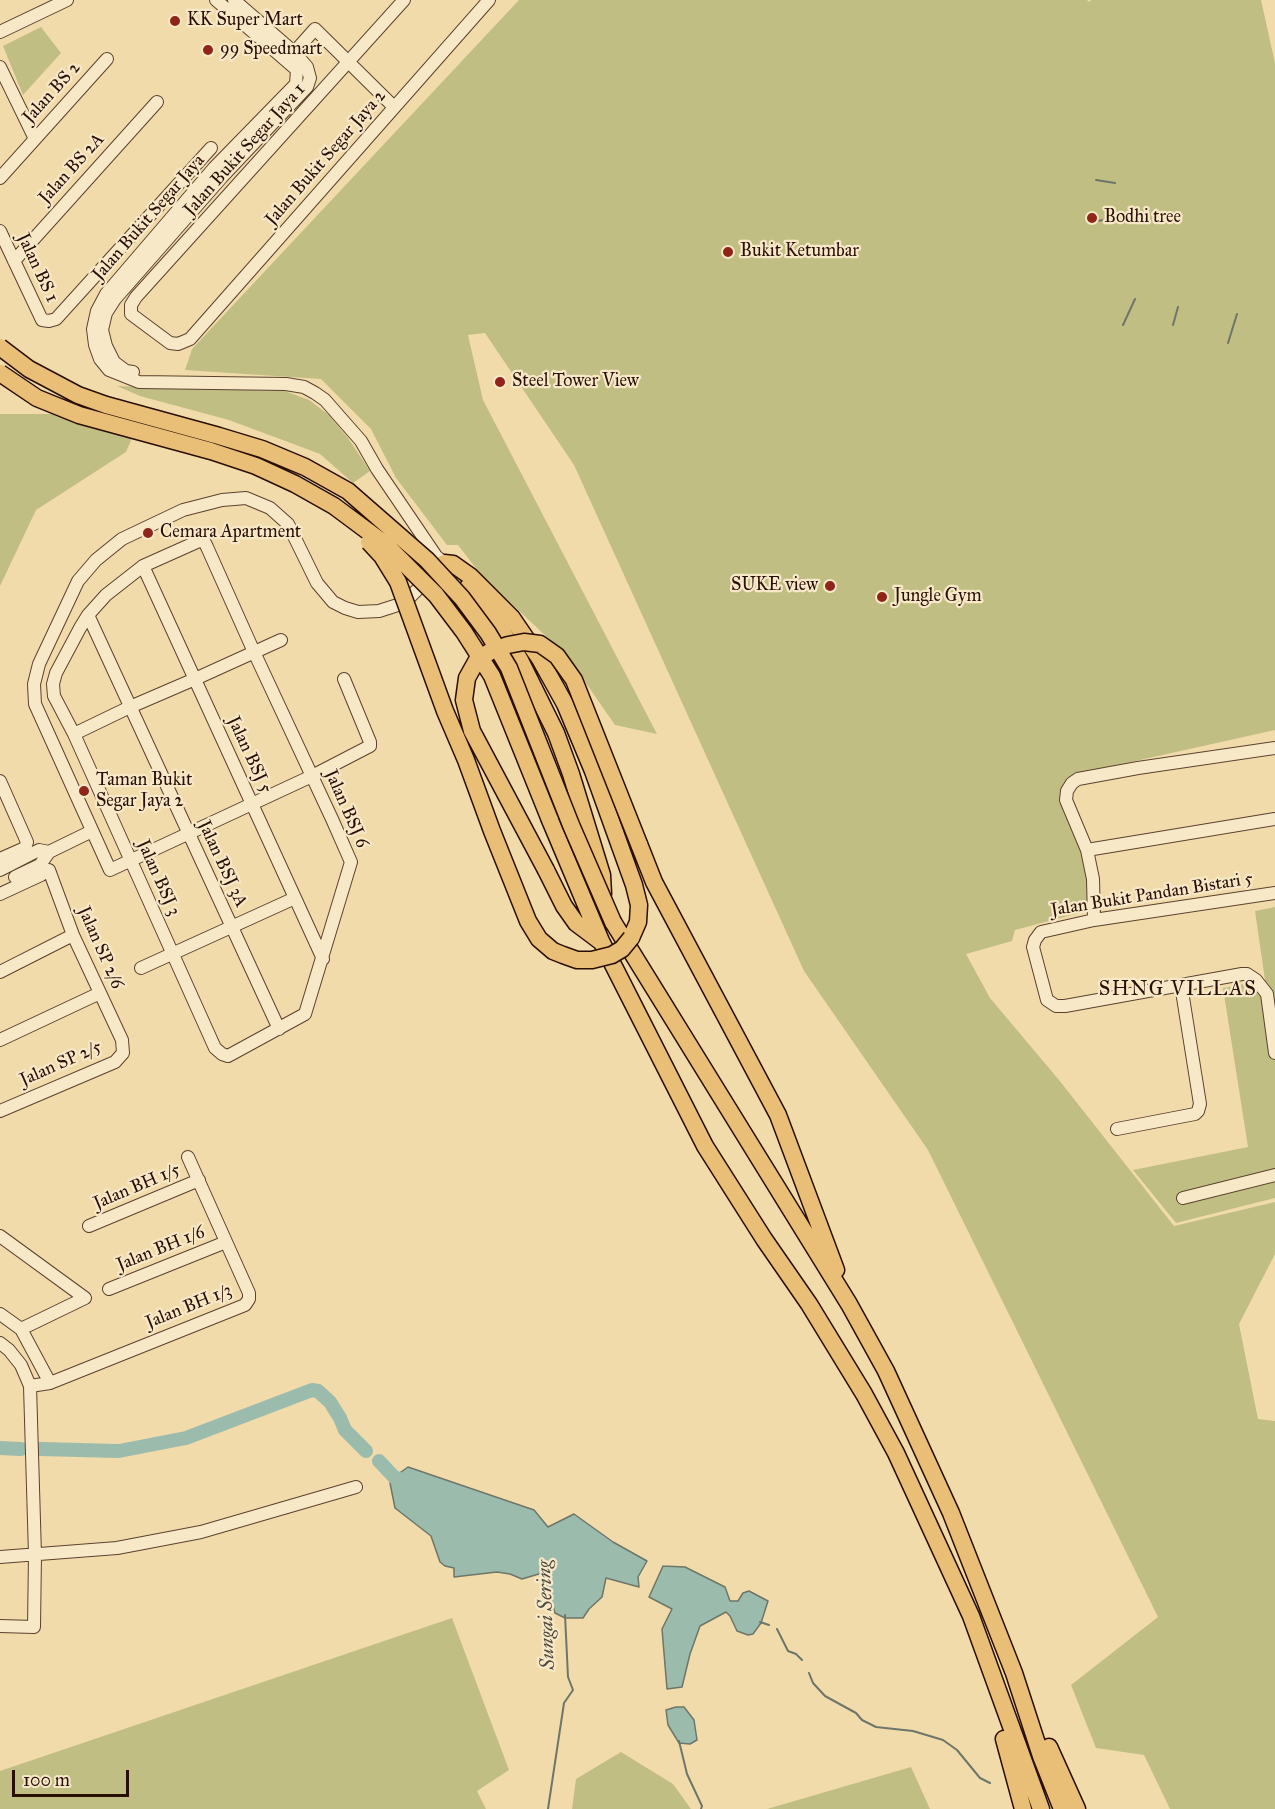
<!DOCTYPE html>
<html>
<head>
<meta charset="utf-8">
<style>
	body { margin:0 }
	#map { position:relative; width:1275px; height:1809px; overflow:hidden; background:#f2dbab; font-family:"IM FELL Great Primer",serif }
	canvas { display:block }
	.scale { position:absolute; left:12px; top:1770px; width:117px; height:27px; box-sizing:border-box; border:3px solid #290e04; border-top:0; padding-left:8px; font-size:18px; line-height:21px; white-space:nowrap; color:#290e04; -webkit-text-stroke:4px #f7e8c8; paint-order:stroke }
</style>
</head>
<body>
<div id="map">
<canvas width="1275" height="1809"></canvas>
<div class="scale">100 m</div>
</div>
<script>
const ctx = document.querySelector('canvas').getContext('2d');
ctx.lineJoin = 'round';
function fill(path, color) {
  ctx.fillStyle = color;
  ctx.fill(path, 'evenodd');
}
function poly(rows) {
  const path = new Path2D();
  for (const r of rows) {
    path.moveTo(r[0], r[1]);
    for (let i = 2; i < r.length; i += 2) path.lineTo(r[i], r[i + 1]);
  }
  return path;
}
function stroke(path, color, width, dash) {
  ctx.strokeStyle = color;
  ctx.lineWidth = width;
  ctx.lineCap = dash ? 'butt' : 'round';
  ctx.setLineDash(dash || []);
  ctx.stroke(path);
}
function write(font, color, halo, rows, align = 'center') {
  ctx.font = font + ' "IM FELL Great Primer",serif';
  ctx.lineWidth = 4.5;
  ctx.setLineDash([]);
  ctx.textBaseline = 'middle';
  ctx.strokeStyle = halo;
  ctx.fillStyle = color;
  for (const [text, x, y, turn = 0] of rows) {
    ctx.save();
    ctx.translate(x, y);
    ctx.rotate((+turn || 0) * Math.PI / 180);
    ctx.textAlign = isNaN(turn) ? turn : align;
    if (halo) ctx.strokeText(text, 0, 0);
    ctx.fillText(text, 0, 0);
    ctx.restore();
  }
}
const green = poly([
	[519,0,1087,0,1089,2,1091,0,1261,0,1275,63,1275,730,1077,774,1061,800,1063,808,1082,852,1089,879,1087,911,1015,930,1012,941,966,954,990,998,1059,1080,1174,1226,1275,1202,1275,1254,1239,1324,1258,1419,1275,1421,1275,1809,1170,1809,1144,1755,1096,1748,1071,1685,1158,1617,928,1150,804,971,574,465,485,333,468,335,483,400,657,734,615,725,567,656,482,576,458,545,447,545,396,478,371,429,321,379,185,370,192,349],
	[41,27,61,53,23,95,3,46],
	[117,386,285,391,309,400,329,415,348,438,370,471,353,483,320,454,229,420,140,396],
	[0,414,56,414,132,438,126,452,36,510,0,586],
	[1275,907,1275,1198,1176,1223,1133,1170,1248,1147,1223,988,1265,980,1255,911],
	[452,1618,509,1770,477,1791,486,1809,0,1809,0,1771],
	[621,1752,673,1784,691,1809,572,1809,576,1779],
	[911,1767,930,1809,767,1809]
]);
const water = poly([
	[408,1467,534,1510,548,1527,574,1514,613,1542,647,1561,638,1577,639,1587,606,1578,602,1597,589,1609,583,1618,565,1618,555,1613,542,1573,522,1579,510,1574,497,1572,454,1577,454,1568,445,1566,440,1562,431,1536,395,1508,390,1483,394,1477,408,1467],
	[663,1566,685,1567,725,1587,730,1601,738,1601,743,1593,749,1591,768,1601,761,1623,753,1634,748,1635,737,1631,730,1616,726,1612,700,1626,690,1654,682,1687,667,1689,662,1629,672,1609,649,1597,663,1566],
	[676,1707,684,1707,694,1720,697,1740,690,1744,679,1743,668,1725,666,1710,676,1707]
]);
const stream = poly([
	[1096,180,1115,183],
	[1089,221,1111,220],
	[1123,325,1135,299],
	[1173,325,1178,307],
	[1228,343,1237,314],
	[760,1622,769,1625],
	[777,1629,788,1651,796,1654,802,1660],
	[809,1673,813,1683,825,1696,856,1713,862,1720,876,1727,913,1731,943,1740,957,1750,980,1778,990,1783],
	[679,1741,687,1774,702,1806,701,1809],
	[548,1809,564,1703,573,1690,568,1677,565,1615]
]);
const river = poly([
	[0,1448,21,1449],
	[40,1449,119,1451,186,1438,312,1390,318,1391,330,1402,340,1418,345,1430,366,1451],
	[379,1461,394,1477,410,1484]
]);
const minor = poly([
	[216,0,297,70,296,84,214,168,106,294,97,311,93,329,95,345,100,359,109,370,139,382,286,384,304,387,315,393,325,400,361,441,377,469,436,556,444,563],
	[404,0,136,297,131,305,131,314,170,343,178,344,190,339,489,0],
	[0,32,67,0],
	[290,57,315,29,394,107],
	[0,67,35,139],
	[0,178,107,59],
	[0,231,42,320,49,321,56,319,211,148],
	[14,261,157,102],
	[133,372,126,371,114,362,106,346,102,330,106,313,115,299,222,177,307,87,310,78,307,67,295,53,234,0],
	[199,541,204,541,207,547,254,652,332,819,351,862,305,1014,228,1056,222,1054,215,1048,74,734,54,696,53,684,56,673,80,628,88,615,106,595,143,566,199,541],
	[143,566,323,959],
	[88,615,279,1029],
	[344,679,370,742,370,746,312,776,110,870,35,704,34,684,39,664,78,581,96,560,122,539,183,510,222,500,246,498,270,508,288,524,317,583,333,602,345,608,358,612,379,611,404,603,428,579],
	[74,734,130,707,195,679,281,640],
	[0,781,27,842,25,848,0,859],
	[1087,850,1275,819],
	[0,870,39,850,49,852],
	[15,877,40,865,49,852,92,831],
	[1275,893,1094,920,1041,932,1035,940,1033,947,1047,1000,1056,1006,1065,1006,1242,974,1247,974,1256,980,1267,994,1275,1053],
	[0,894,41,875,49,870,73,935,122,1040,123,1053,115,1062,0,1111],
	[1094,920,1093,879,1087,850,1066,800,1067,791,1072,783,1078,779,1138,768,1275,748],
	[141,968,295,898],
	[0,972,73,935],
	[0,1040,100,993],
	[1117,1129,1195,1114,1198,1111,1200,1104,1181,985],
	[1183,1198,1275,1175],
	[89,1226,199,1180],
	[0,1236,85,1298,21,1329],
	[109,1289,226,1242],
	[0,1314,21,1329,50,1383],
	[0,1343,9,1350,21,1365,30,1386,35,1555,34,1627,0,1626],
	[30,1386,50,1383,245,1305,249,1299,249,1293,188,1157],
	[0,1557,117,1548,201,1532,356,1487]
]);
const highway = poly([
	[444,563,453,564,470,576,512,618,540,659,565,704,593,771,634,885,639,905,638,922,631,938],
	[468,587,501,630,520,660,556,733,571,774,602,875,603,894],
	[550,820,601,941,705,1146,764,1239,809,1304,864,1394,896,1453,971,1616,1041,1809],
	[639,844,654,882,778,1115,836,1270],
	[546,870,564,906,576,923,600,941],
	[613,922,849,1304,886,1371,951,1513,1014,1673,1041,1756,1062,1809],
	[1004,1739,1023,1809],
	[1049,1747,1077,1809]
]);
const highwayBridge = poly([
	[0,347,29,369,78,395,106,405,219,436,262,449,305,467,348,491,427,560,462,598,488,633,509,668,571,825,613,922],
	[0,373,37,398,79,415,211,451,256,466,295,484,334,506,385,544,436,595,464,632,492,676,550,820],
	[369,542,382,556,398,582,445,711,466,760,492,831,528,921,539,939,553,951,563,955,577,960,592,960,612,955,622,949,631,938],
	[546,870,472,731,464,700,467,678,477,660,491,651,508,645,524,642,540,644,557,656,574,680,639,844]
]);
const markers = [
	[175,21,6,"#8f2418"],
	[208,50,6,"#8f2418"],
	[1092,218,6,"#8f2418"],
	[728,252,6,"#8f2418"],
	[500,382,6,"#8f2418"],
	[148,533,6,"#8f2418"],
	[830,586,6,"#8f2418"],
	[882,597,6,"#8f2418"],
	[84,791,6,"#8f2418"]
];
const poiNames = [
	["KK Super Mart",187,21],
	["99 Speedmart",220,50],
	["Bodhi tree",1104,218],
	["Bukit Ketumbar",740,252],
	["Steel Tower View",512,382],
	["Cemara Apartment",160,533],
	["SUKE view",818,586,"right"],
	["Jungle Gym",894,597],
	["Taman Bukit",96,781],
	["Segar Jaya 2",96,802]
];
const streetNames = [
	["Jalan BS 2",52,93,-48],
	["Jalan Bukit Segar Jaya 1",245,150,-48],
	["Jalan Bukit Segar Jaya 2",326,158,-49],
	["Jalan BS 2A",72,169,-48],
	["Jalan Bukit Segar Jaya",149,218,-49],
	["Jalan BS 1",37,268,65],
	["Jalan BSJ 5",249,755,65],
	["Jalan BSJ 6",346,809,66],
	["Jalan BSJ 3A",222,864,65],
	["Jalan BSJ 3",158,878,66],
	["Jalan Bukit Pandan Bistari 5",1152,895,-9],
	["Jalan SP 2/6",100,948,66],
	["Jalan SP 2/5",61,1064,-24],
	["Jalan BH 1/5",137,1187,-23],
	["Jalan BH 1/6",161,1249,-22],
	["Jalan BH 1/3",189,1307,-22]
];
const neighbourhoodNames = [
	["SHNG VILLAS",1178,990]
];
const waterNames = [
	["Sungai Sering",547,1615,-92]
];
fill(green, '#c1be84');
fill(water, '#9bbbac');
stroke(water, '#6d7669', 1.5);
stroke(stream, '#6d7669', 2);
stroke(river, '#9bbbac', 14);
stroke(minor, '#5b412e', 14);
stroke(highway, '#290e04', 19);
stroke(minor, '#f7e8c8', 12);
stroke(highway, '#e9be76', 16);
stroke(highwayBridge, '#290e04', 19, []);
stroke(highwayBridge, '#e9be76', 16);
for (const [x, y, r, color] of markers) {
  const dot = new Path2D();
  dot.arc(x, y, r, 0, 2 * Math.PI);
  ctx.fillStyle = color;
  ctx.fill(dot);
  stroke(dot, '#f7e8c8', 2);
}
write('18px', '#290e04', '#f7e8c8', poiNames, 'left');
write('18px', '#290e04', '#f7e8c8', streetNames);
ctx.letterSpacing = '1.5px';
write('20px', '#290e04', '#f7e8c8', neighbourhoodNames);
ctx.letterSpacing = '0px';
write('italic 20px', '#514b3f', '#f7e8c8', waterNames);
</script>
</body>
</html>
